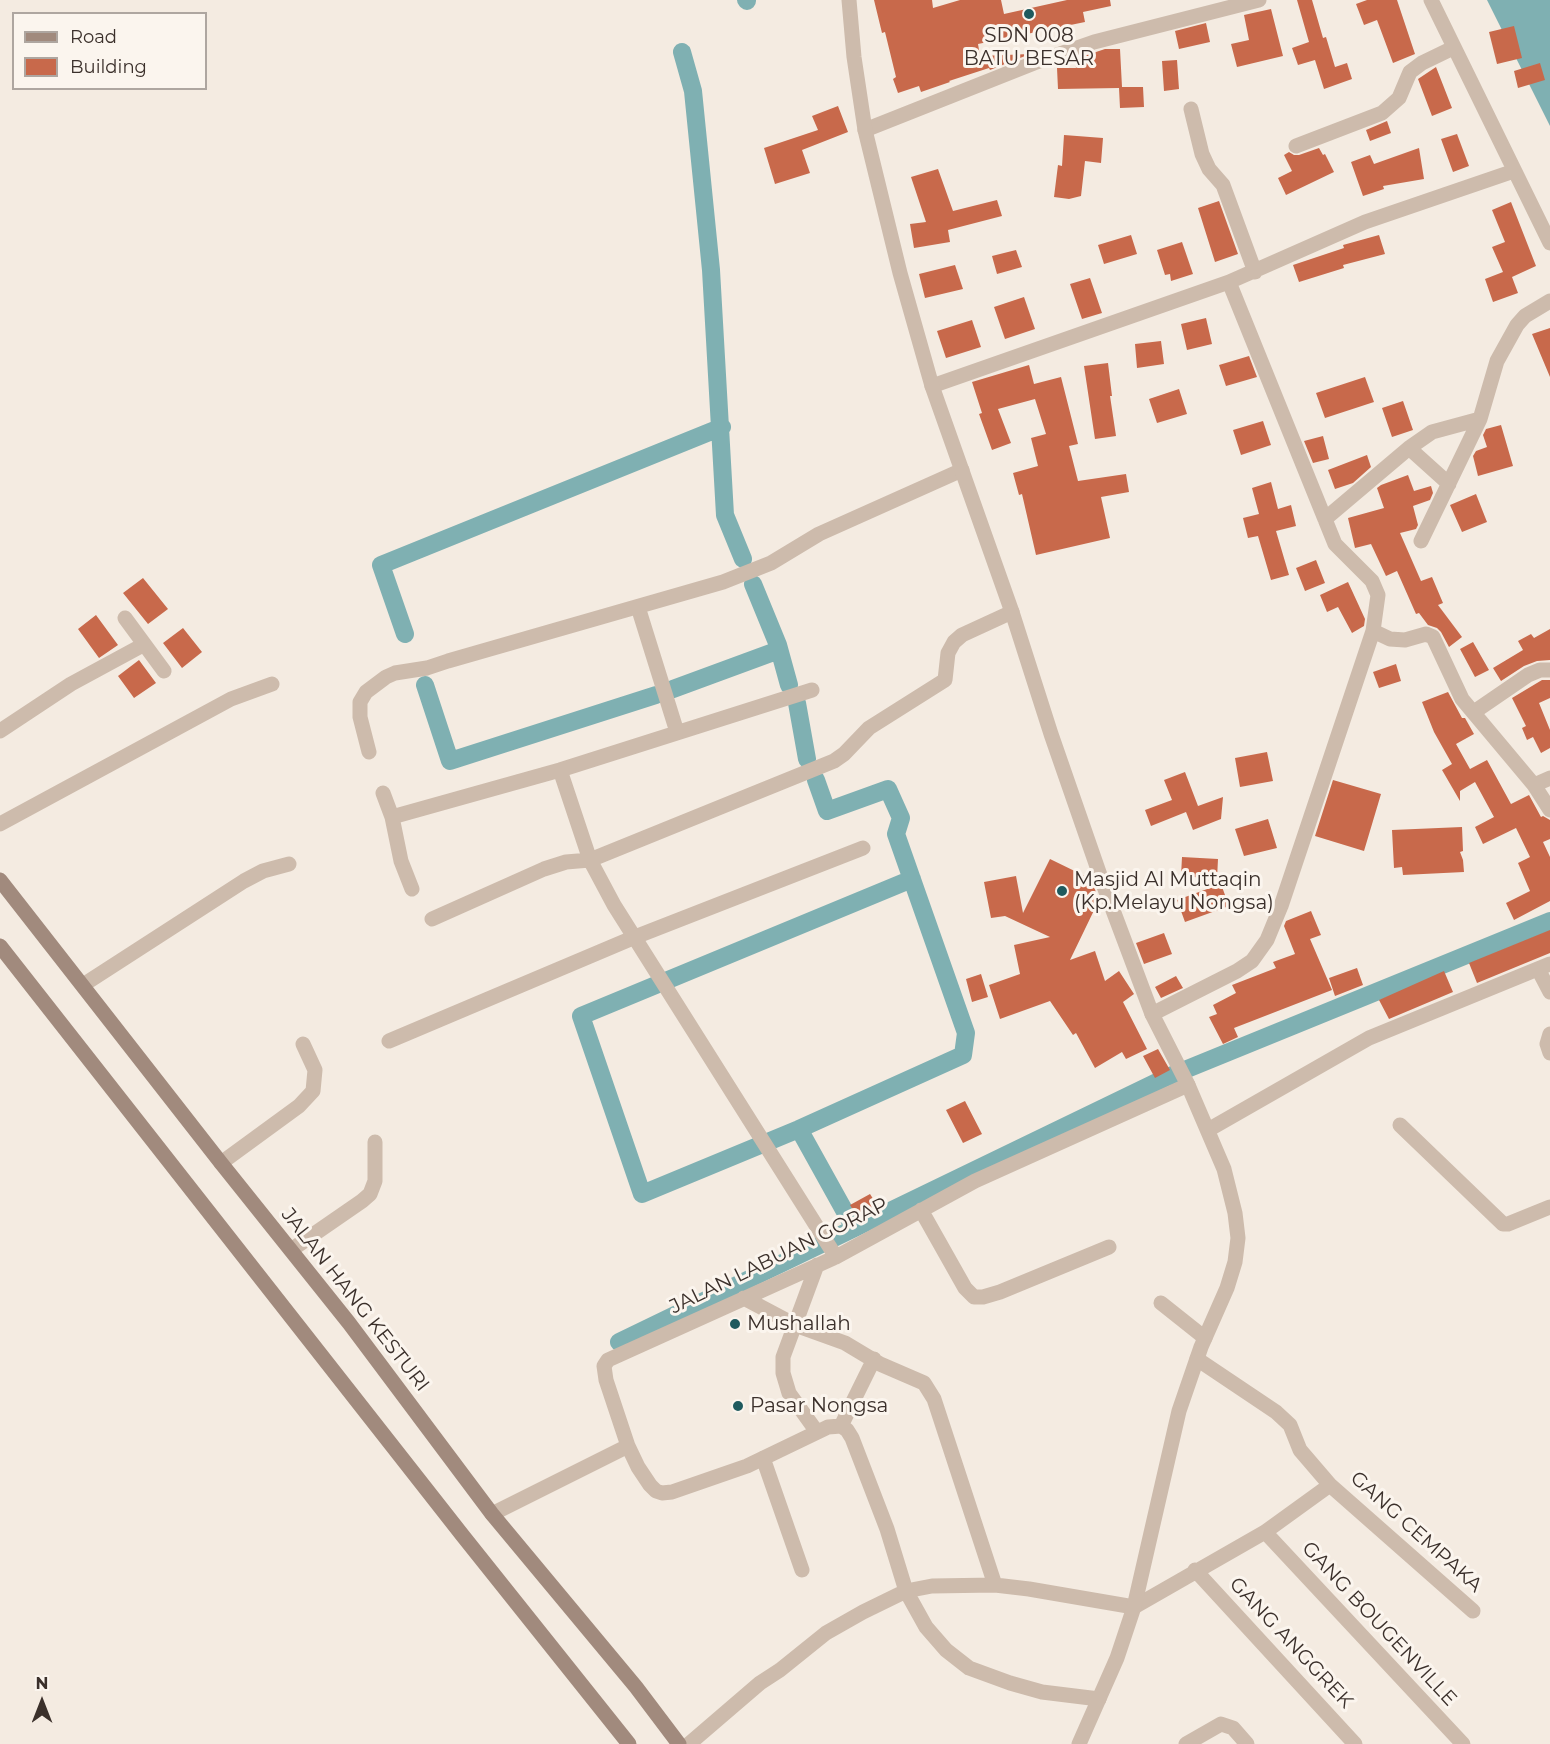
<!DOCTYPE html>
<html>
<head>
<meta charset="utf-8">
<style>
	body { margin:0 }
	#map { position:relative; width:1550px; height:1744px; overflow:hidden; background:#f4ebe1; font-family:Montserrat,sans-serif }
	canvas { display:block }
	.legend { position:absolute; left:12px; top:12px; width:195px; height:78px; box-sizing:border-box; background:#fbf5ee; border:2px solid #aea6a0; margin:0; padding:8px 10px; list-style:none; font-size:18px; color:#3b302b }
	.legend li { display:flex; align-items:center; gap:12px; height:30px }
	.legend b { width:30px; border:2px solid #aea6a0 }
	.north { position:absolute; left:12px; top:1672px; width:60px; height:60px; -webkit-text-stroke:4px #fbf5ee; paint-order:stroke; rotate:0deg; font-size:16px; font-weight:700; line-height:24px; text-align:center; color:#3b302b }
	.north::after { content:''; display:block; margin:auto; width:21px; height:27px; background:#3b302b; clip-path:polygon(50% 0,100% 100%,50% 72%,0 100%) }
</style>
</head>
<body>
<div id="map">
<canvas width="1550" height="1744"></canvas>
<ul class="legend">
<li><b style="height:8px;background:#a18a7d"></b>Road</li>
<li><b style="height:16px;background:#c8694b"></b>Building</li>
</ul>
<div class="north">N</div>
</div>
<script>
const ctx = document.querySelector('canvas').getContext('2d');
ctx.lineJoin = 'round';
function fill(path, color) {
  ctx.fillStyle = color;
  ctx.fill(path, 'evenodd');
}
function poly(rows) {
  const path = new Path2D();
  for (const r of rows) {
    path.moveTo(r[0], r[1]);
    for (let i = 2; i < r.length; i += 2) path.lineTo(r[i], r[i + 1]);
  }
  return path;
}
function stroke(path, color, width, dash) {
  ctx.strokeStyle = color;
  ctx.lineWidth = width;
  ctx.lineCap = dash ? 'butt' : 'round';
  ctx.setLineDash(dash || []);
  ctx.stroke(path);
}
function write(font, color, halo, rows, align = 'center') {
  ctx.font = font + ' Montserrat,sans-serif';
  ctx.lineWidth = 6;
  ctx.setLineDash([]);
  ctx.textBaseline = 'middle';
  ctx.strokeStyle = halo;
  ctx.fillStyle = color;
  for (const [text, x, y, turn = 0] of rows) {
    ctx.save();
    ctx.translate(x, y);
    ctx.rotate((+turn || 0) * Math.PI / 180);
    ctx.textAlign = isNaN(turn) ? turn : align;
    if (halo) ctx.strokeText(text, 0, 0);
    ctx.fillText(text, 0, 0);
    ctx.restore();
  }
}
const water = poly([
	[1487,0,1550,0,1550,126]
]);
const canal = poly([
	[746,0,747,1],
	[682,52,693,91,711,270,725,515,743,559],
	[753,584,778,645,789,685],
	[405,634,381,565,722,427],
	[425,685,450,761,656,695],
	[673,689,779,650],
	[797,703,807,759],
	[816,780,827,811,888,789,901,818,896,834,966,1033,963,1055,799,1129,854,1228],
	[799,1129,642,1194,581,1016,912,879],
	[619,1342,1165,1078,1550,921]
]);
const building = poly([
	[874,0,932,0,933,8,960,0,1001,0,1004,14,1067,0,1110,0,1111,6,1083,12,1085,22,978,44,980,56,1030,54,990,70,989,68,949,81,950,82,921,92,919,86,898,93,893,79,896,77,885,32,882,33],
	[1297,0,1312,0,1323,38,1326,37,1335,67,1347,63,1352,79,1324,89,1315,60,1298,65,1292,48,1309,42],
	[1367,0,1397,0,1415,54,1393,63,1377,20,1364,25,1356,4],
	[1271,9,1283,56,1237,67,1231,44,1249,40,1244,15],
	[1206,23,1210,42,1179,49,1175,31],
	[1514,26,1522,58,1497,64,1489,32],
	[1105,49,1120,49,1122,87,1143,87,1144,107,1120,108,1119,88,1058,89,1057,68,1076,68,1075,59],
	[1177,60,1179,89,1164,91,1162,61],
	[1540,63,1545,80,1518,88,1514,71],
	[1436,67,1452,108,1432,116,1418,79],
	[838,106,848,132,802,150,810,173,775,184,764,148,818,130,812,116],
	[1387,121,1391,133,1370,141,1366,130],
	[1457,134,1469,166,1453,172,1441,139],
	[1064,135,1103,138,1101,163,1085,161,1081,196,1069,199,1054,197,1058,165,1062,166],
	[1319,148,1323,155,1325,154,1334,172,1286,195,1278,178,1292,171,1284,155,1289,152,1294,155,1299,155],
	[1419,148,1424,179,1383,186,1384,189,1363,196,1351,162,1370,155,1374,164],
	[938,169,953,211,997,200,1002,216,948,230,950,242,914,248,910,224,926,222,911,177],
	[1219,201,1238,254,1215,262,1198,208],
	[1511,202,1536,266,1512,277,1518,293,1493,302,1485,279,1503,272,1492,247,1505,242,1492,210],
	[1131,235,1137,254,1104,264,1098,245],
	[1379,235,1385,254,1343,265,1344,268,1299,282,1293,265,1344,248,1343,245],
	[1182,242,1193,274,1171,281,1170,274,1165,275,1157,250],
	[1016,250,1022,267,997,274,992,256],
	[955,265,963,289,925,298,919,274],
	[1090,278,1102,313,1082,319,1070,284],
	[1024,297,1035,329,1005,339,994,307],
	[1206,318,1212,344,1187,350,1181,324],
	[972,320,981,347,946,358,937,331],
	[1550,328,1550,377,1532,334],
	[1161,341,1164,364,1137,368,1135,344],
	[1249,356,1257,377,1226,386,1219,365],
	[1108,363,1112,396,1110,396,1116,436,1095,439,1084,366],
	[1029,365,1034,384,1061,377,1078,444,1069,446,1078,481,1126,474,1129,492,1101,497,1110,538,1036,555,1022,494,1019,495,1013,473,1038,466,1031,438,1046,434,1035,399,998,409,1011,443,992,450,979,414,982,413,972,382],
	[1365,377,1374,402,1325,418,1316,393],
	[1179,389,1187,414,1157,423,1149,399],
	[1403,401,1413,430,1392,437,1382,408],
	[1263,421,1271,445,1241,455,1233,430],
	[1501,425,1513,466,1478,476,1473,456,1476,451,1487,447,1483,435,1486,429],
	[1323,436,1329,459,1313,463,1304,441],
	[1367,455,1371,467,1353,483,1335,489,1328,470],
	[1408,475,1414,491,1431,486,1433,493,1430,500,1413,506,1418,525,1416,529,1400,533,1421,581,1432,577,1443,603,1438,605,1462,637,1449,647,1441,632,1437,628,1428,625,1419,613,1416,614,1397,571,1386,576,1371,544,1355,548,1348,518,1384,508,1377,488,1381,485],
	[1271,482,1278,509,1291,505,1296,526,1276,531,1289,575,1271,580,1258,536,1248,538,1243,518,1259,514,1252,488],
	[1476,494,1487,522,1462,532,1450,505],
	[1316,560,1325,583,1305,591,1296,568],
	[143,578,168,609,148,624,123,593],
	[1348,582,1365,619,1364,626,1352,633,1338,607,1327,612,1320,595],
	[96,615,118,645,99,658,78,629],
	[183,628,202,652,182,668,163,643],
	[1550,629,1550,660,1537,661,1524,666,1501,681,1493,668,1523,650,1518,641,1531,634,1534,638],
	[1473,642,1489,670,1475,677,1460,649],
	[139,660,156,683,134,698,118,676],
	[1396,664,1401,681,1379,688,1373,672],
	[1542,680,1550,680,1550,698,1539,703,1550,730,1550,748,1541,753,1533,737,1527,740,1522,728,1526,726,1512,698],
	[1448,692,1462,718,1465,718,1474,734,1456,744,1470,769,1487,760,1511,804,1529,795,1541,817,1543,816,1550,820,1550,839,1543,842,1550,857,1550,901,1514,920,1506,903,1530,891,1518,863,1530,857,1516,828,1483,844,1475,827,1494,817,1475,782,1460,791,1460,801,1442,770,1452,764,1434,732,1422,702],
	[1267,752,1273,781,1240,787,1235,758],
	[1185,772,1198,806,1223,797,1221,819,1193,830,1186,812,1151,826,1145,810,1172,800,1164,780],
	[1333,780,1381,794,1364,851,1315,836],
	[1268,819,1277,848,1244,856,1235,829],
	[1462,827,1463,851,1460,852,1463,860,1464,872,1403,875,1402,867,1394,868,1392,830],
	[1182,857,1218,859,1217,879,1181,876],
	[1050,859,1091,879,1099,900,1070,960,1095,951,1105,981,1119,971,1134,994,1123,1002,1147,1049,1126,1059,1122,1052,1095,1068,1076,1033,1073,1035,1050,1001,1000,1019,989,985,1020,974,1014,945,1050,937,1005,916,991,918,984,882,1016,876,1023,913],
	[1221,884,1229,906,1185,922,1177,900],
	[1311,911,1321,935,1310,939,1332,990,1234,1028,1238,1037,1223,1044,1209,1017,1217,1014,1213,1005,1236,993,1232,985,1276,968,1273,962,1295,954,1284,926,1286,921],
	[1550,930,1550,953,1477,983,1469,963],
	[1164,933,1172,954,1144,964,1136,943],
	[1357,968,1363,985,1335,996,1329,978],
	[1444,971,1453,992,1389,1019,1379,1000],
	[981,974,988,997,972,1002,966,979],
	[1176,976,1183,988,1161,998,1155,987],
	[1158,1049,1170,1070,1155,1078,1143,1056],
	[965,1101,982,1134,963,1143,946,1110],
	[870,1194,879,1208,859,1220,850,1205]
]);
const minor = poly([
	[1431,0,1550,243],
	[1191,109,1202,154,1209,169,1223,185,1255,272],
	[865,130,1034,63,1094,42,1259,0],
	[1296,146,1382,113,1399,98,1410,72,1422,63,1453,48],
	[932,386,1229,282],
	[1409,448,1449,484],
	[1325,519,1409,448,1432,432,1480,419],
	[1421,541,1480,419,1497,361,1517,325,1525,316,1550,301],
	[638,607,677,732],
	[125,618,164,671],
	[1373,631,1390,639,1405,640,1426,634,1433,637,1462,699,1534,785],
	[1474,712,1528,675,1540,670,1550,670],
	[0,731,71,684,143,645],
	[369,752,360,717,360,702,366,692,386,677,395,673,427,668,448,661,723,582,771,563,819,534,962,470],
	[560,770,590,860,614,905,836,1257],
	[1550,778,1534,785,1550,810],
	[383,793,392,817,401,861,412,889],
	[392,817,560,770,812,690],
	[0,824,231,699,272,684],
	[432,919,544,869,566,862,590,860,834,761,844,754,869,728,945,680,948,653,954,642,962,635,1012,612],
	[1538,969,1550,992],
	[83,985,244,881,263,871,289,864],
	[1152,1014,1237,971,1252,961,1267,940,1281,906,1373,631,1378,595,1372,581,1335,544,1229,282,1365,222,1514,171],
	[1550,1034,1547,1044,1550,1053],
	[389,1041,635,937,863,848],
	[1400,1125,1503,1224,1508,1224,1550,1207],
	[1208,1130,1369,1038,1550,964],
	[221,1163,299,1106,313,1091,315,1070,303,1044],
	[921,1210,965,1288,974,1297,983,1297,1000,1292,1109,1247],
	[291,1250,362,1201,370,1194,375,1181,375,1142],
	[817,1265,783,1357,783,1373,789,1393,817,1432],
	[744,1298,795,1325,845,1343,880,1364,924,1383,934,1399,995,1585],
	[1161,1303,1205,1338],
	[1197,1359,1276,1412,1290,1425,1300,1450,1330,1485,1473,1611],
	[841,1426,874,1359],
	[628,1446,638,1467,650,1485,656,1491,662,1493,672,1492,747,1466,828,1427,841,1426,847,1430,852,1438,887,1529,906,1591,926,1627,946,1650,969,1668,1010,1683,1042,1692,1099,1699],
	[763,1458,802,1570],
	[492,1514,628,1446,606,1380,604,1366,608,1360,836,1257,975,1181,1188,1085],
	[1265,1532,1463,1744],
	[1195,1570,1355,1744],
	[689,1744,760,1683,780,1670,826,1633,863,1612,906,1591,932,1586,995,1585,1029,1589,1134,1607,1265,1532,1330,1485],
	[1186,1744,1221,1724,1233,1728,1247,1744]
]);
const tertiary = poly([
	[849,0,854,57,865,130,900,273,932,386,1012,612,1051,734,1102,881,1152,1014,1188,1085,1224,1169,1235,1213,1238,1238,1235,1262,1227,1288,1201,1347,1179,1411,1134,1607,1117,1658,1079,1744]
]);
const secondary = poly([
	[0,880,221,1163,349,1323,492,1514,636,1687,679,1744],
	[0,946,463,1536,629,1744]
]);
const markers = [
	[1029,14,6,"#1f5a5e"],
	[1062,891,6,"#1f5a5e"],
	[735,1324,6,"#1f5a5e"],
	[738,1406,6,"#1f5a5e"]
];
const poiNames = [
	["SDN 008",1029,36,"center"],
	["BATU BESAR",1029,59,"center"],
	["Masjid Al Muttaqin",1074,880],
	["(Kp.Melayu Nongsa)",1074,903],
	["Mushallah",747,1324],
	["Pasar Nongsa",750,1406]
];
const streetNames = [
	["JALAN LABUAN GORAP",779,1256,-26],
	["JALAN HANG KESTURI",355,1300,52],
	["GANG CEMPAKA",1416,1532,42],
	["GANG BOUGENVILLE",1379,1624,47],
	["GANG ANGGREK",1291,1643,47]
];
fill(water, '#7fb0b2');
stroke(canal, '#7fb0b2', 18);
fill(building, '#c8694b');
stroke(minor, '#cdbbac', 15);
stroke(tertiary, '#cdbbac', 15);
stroke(secondary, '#a18a7d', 15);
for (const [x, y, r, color] of markers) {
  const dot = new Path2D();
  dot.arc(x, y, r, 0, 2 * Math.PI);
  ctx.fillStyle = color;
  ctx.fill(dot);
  stroke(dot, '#fbf5ee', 2);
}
write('20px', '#3b302b', '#fbf5ee', poiNames, 'left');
write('20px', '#3b302b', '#fbf5ee', streetNames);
</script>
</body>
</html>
